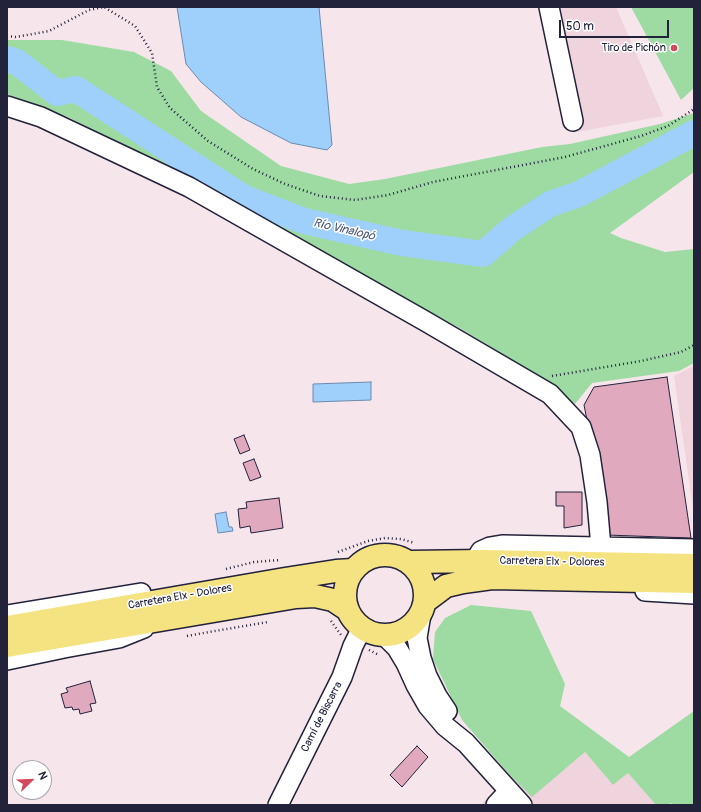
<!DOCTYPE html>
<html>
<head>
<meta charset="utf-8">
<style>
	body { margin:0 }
	#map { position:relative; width:701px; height:812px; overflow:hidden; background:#f6e5eb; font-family:Pangolin,sans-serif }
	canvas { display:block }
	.frame { position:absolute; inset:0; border:8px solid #22223b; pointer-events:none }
	.north { position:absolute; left:12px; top:760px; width:40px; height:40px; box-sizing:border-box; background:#fff; border:1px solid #a7a7b1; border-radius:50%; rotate:67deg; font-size:11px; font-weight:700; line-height:16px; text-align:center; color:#22223b }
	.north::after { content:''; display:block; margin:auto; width:14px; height:18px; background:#d1495b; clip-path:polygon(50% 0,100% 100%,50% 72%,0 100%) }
	.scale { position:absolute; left:559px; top:20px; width:110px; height:18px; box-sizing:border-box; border:2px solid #22223b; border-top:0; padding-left:5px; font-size:12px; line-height:14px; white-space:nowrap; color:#22223b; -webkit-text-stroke:3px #fff; paint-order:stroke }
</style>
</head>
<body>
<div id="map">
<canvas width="701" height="812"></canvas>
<div class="frame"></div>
<div class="north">N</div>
<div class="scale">50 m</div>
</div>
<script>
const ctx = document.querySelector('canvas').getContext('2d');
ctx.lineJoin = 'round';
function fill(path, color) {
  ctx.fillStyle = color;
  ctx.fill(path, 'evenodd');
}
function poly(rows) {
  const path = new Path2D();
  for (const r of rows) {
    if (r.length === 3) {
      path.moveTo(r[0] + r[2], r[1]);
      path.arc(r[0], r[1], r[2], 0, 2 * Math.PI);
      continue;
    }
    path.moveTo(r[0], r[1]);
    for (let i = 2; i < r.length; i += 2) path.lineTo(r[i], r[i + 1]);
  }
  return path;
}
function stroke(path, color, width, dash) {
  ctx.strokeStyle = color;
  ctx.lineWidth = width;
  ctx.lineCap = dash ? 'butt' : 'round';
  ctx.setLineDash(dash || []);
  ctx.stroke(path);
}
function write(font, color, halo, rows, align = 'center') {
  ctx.font = font + ' Pangolin,sans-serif';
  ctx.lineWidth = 3;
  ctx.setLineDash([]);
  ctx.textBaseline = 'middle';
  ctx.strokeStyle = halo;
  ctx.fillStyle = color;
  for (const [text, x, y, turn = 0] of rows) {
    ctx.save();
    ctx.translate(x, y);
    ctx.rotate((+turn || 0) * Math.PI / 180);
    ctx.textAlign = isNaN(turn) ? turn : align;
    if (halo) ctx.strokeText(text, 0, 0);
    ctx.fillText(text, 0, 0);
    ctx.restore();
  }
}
const built = poly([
	[557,7,616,7,663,116,577,132],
	[694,366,694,515,674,376],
	[585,752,613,785,628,773,656,805,481,805,509,774,532,796]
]);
const green = poly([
	[631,7,694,7,694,88,681,100],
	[7,40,62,40,134,52,171,71,201,111,281,166,349,184,385,179,542,147,570,144,660,124,694,113,694,172,610,233,621,238,665,252,694,249,694,363,679,371,592,383,575,404,531,371,463,330,310,246,187,179,70,118,7,94],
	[471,605,531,611,565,684,560,706,629,757,694,711,694,805,674,805,671,803,668,805,656,805,628,773,613,785,585,752,532,797,509,774,462,720,433,659,435,632,445,618]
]);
const water = poly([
	[177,7,319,7,332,145,327,150,291,143,241,117,201,82,186,64,177,7],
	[371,382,371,400,313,402,313,384,371,382],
	[226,512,229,527,232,527,233,531,218,533,215,514,226,512]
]);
const river = poly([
	[7,59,17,62,57,93,76,89,244,198,304,221,402,243,483,254,512,229,550,204,579,194,694,133]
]);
const building = poly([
	[667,377,691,538,606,535,591,440,584,405,594,387,667,377],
	[244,435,250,450,240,454,234,439,244,435],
	[254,459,261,477,250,481,243,463,254,459],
	[556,492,582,492,582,525,564,528,564,506,556,506,556,492],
	[279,498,283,528,251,533,250,526,240,528,238,509,247,508,246,502,279,498],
	[90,681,96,703,90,704,92,711,80,714,79,709,73,710,72,707,65,708,61,694,68,692,66,688,90,681],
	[417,746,428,757,402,787,390,775,417,746]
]);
const path = poly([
	[7,36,16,37,49,31,89,10,104,7,135,26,152,53,157,87,170,108,208,141,253,169,285,184,320,196,355,200,388,195,433,182,565,157,641,136,668,126,694,109],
	[552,376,641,361,681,352,694,345],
	[338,552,368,541,385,538,401,539,415,543],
	[226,569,254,562,280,560],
	[331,621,341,635],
	[187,636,209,632,268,622],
	[369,650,379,655]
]);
const minor = poly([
	[549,7,573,121],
	[7,106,41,117,189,187,425,321,550,394,581,427,590,455,597,502,601,547],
	[475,561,481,551,490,547,502,545,694,549],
	[645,591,694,594],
	[421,614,417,638,421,658,427,676,437,696,447,711],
	[7,615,141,593],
	[384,635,397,648,406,663,416,685,428,706,445,726,466,743,522,805],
	[7,660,64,648,119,638,144,628],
	[278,805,342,677,353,646,362,628],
	[496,805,509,791]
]);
const major = poly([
	[385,595,40],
	[410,562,483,561,694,565],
	[426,601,446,586,463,582,492,578,694,582],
	[7,627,285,579,336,571,353,570],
	[7,646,296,597,315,596,333,600,348,610]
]);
const markers = [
	[674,48,4,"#d1495b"]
];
const poiNames = [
	["Tiro de Pichón",666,48]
];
const streetNames = [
	["Carretera Elx - Dolores",552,562,1],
	["Carretera Elx - Dolores",180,597,-10],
	["Camí de Biscarra",322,717,-63]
];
const waterNames = [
	["Río Vinalopó",344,230,13]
];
fill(built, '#efd3dd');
fill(green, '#9ddba3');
fill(water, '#9ed0fb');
stroke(water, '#6c8aae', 1);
stroke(river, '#9ed0fb', 26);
fill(building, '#e0a9bd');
stroke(building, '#22223b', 1);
stroke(minor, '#22223b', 22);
stroke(major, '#22223b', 25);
stroke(path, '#22223b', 2.5, [1, 3]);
stroke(minor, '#fff', 19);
stroke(major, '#f5e381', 22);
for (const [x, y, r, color] of markers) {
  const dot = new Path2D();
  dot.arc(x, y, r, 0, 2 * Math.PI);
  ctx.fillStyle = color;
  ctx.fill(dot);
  stroke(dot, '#fff', 1.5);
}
write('11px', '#22223b', '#fff', poiNames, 'right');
write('11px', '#22223b', '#fff', streetNames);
write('italic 12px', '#475675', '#fff', waterNames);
</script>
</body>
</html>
